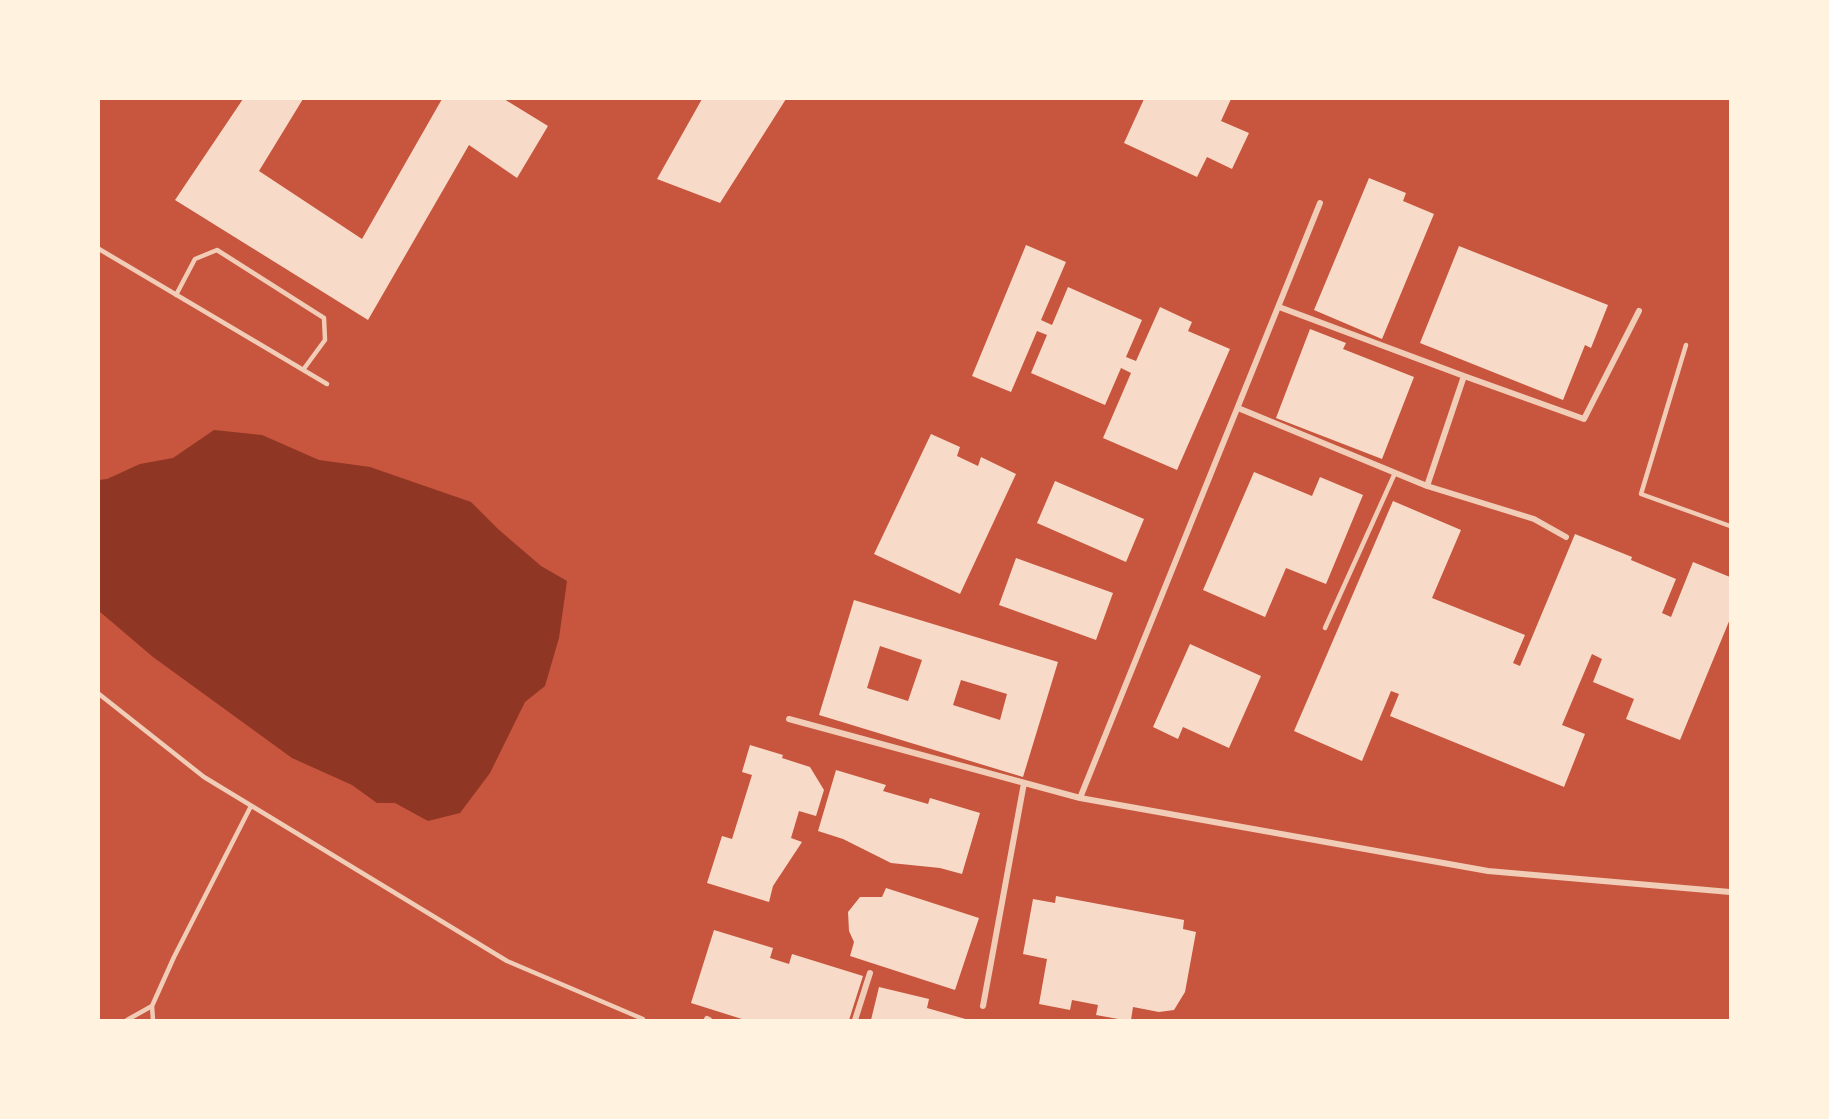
<!DOCTYPE html>
<html>
<head>
<meta charset="utf-8">
<style>
	body { margin:0 }
	#map { position:relative; width:1829px; height:1119px; overflow:hidden; background:#c8553d; font-family:"PT Sans Narrow",sans-serif }
	canvas { display:block }
	.frame { position:absolute; inset:0; border:100px solid #fff3e0; pointer-events:none }
</style>
</head>
<body>
<div id="map">
<canvas width="1829" height="1119"></canvas>
<div class="frame"></div>
</div>
<script>
const ctx = document.querySelector('canvas').getContext('2d');
ctx.lineJoin = 'round';
function fill(path, color) {
  ctx.fillStyle = color;
  ctx.fill(path, 'evenodd');
}
function poly(rows) {
  const path = new Path2D();
  for (const r of rows) {
    path.moveTo(r[0], r[1]);
    for (let i = 2; i < r.length; i += 2) path.lineTo(r[i], r[i + 1]);
  }
  return path;
}
function stroke(path, color, width, dash) {
  ctx.strokeStyle = color;
  ctx.lineWidth = width;
  ctx.lineCap = dash ? 'butt' : 'round';
  ctx.setLineDash(dash || []);
  ctx.stroke(path);
}
const water = poly([
	[214,430,262,435,319,460,370,467,471,502,498,529,541,566,567,581,559,638,545,686,525,702,490,773,460,813,428,821,395,803,377,803,352,785,292,758,153,657,99,611,99,480,107,479,140,464,173,458]
]);
const building = poly([
	[243,99,303,99,259,171,362,239,442,99,504,99,548,126,517,178,469,145,368,320,175,200],
	[702,99,786,99,720,203,657,179],
	[1144,99,1231,99,1221,121,1249,133,1232,169,1207,157,1197,177,1124,143],
	[1369,178,1406,193,1403,201,1434,214,1382,339,1314,310],
	[1026,245,1066,262,1041,320,1052,325,1068,287,1142,320,1126,357,1136,361,1160,307,1192,322,1188,331,1230,349,1177,470,1103,438,1131,373,1121,368,1105,405,1031,373,1047,335,1037,331,1011,392,972,376],
	[1459,246,1608,305,1591,348,1585,345,1563,400,1420,343],
	[1310,329,1346,343,1343,349,1414,377,1382,459,1276,418],
	[931,434,960,447,957,456,978,466,981,457,1016,474,960,594,874,554],
	[1254,472,1312,496,1320,477,1363,495,1326,584,1286,568,1265,617,1203,590],
	[1055,481,1144,519,1126,562,1037,523],
	[1393,501,1461,530,1432,598,1525,635,1513,663,1520,666,1575,534,1632,557,1631,560,1676,579,1662,613,1671,617,1693,562,1730,577,1730,619,1680,740,1626,719,1634,699,1593,682,1602,659,1592,654,1562,725,1585,734,1564,787,1390,716,1399,694,1391,691,1362,761,1294,731],
	[1016,558,1113,593,1096,640,999,605],
	[854,600,1058,662,1023,777,819,715],
	[880,646,922,660,908,701,867,688],
	[961,680,1007,694,1000,720,953,705],
	[1190,644,1261,676,1229,748,1183,727,1178,739,1153,727],
	[750,745,783,755,782,758,810,767,824,790,816,816,799,811,791,838,802,842,773,886,769,902,707,883,722,836,732,839,752,775,742,772],
	[836,770,886,785,883,791,928,804,930,798,980,813,962,874,940,868,891,863,843,839,818,831],
	[886,888,979,918,955,990,850,956,854,942,849,931,848,912,860,897,882,897],
	[1056,896,1184,920,1183,929,1196,932,1185,992,1174,1010,1159,1012,1133,1007,1131,1020,1124,1020,1096,1015,1098,1005,1072,1000,1070,1010,1039,1004,1047,959,1023,954,1033,899,1055,903],
	[714,930,773,948,770,958,789,964,792,954,863,976,849,1020,745,1020,691,1003],
	[879,987,929,999,927,1008,969,1020,871,1020]
]);
const service = poly([
	[99,249,327,384],
	[176,295,195,259,217,250,324,318,325,340,303,370],
	[1686,345,1641,494,1730,526],
	[1325,628,1395,473],
	[99,694,204,777,507,961,643,1019],
	[127,1020,152,1006],
	[153,1020,152,1006,174,957,251,806]
]);
const minor = poly([
	[1320,203,1080,798,1488,871,1730,892],
	[1279,307,1464,376],
	[1238,408,1427,486,1464,376,1584,419,1639,311],
	[1427,486,1534,519,1566,537],
	[789,719,1080,798],
	[983,1006,1024,783],
	[707,1019,709,1020],
	[855,1020,870,973]
]);
fill(water, '#8f3625');
fill(building, '#f7dbc8');
stroke(service, '#f1ccb7', 4.5);
stroke(minor, '#f1ccb7', 6);
</script>
</body>
</html>
